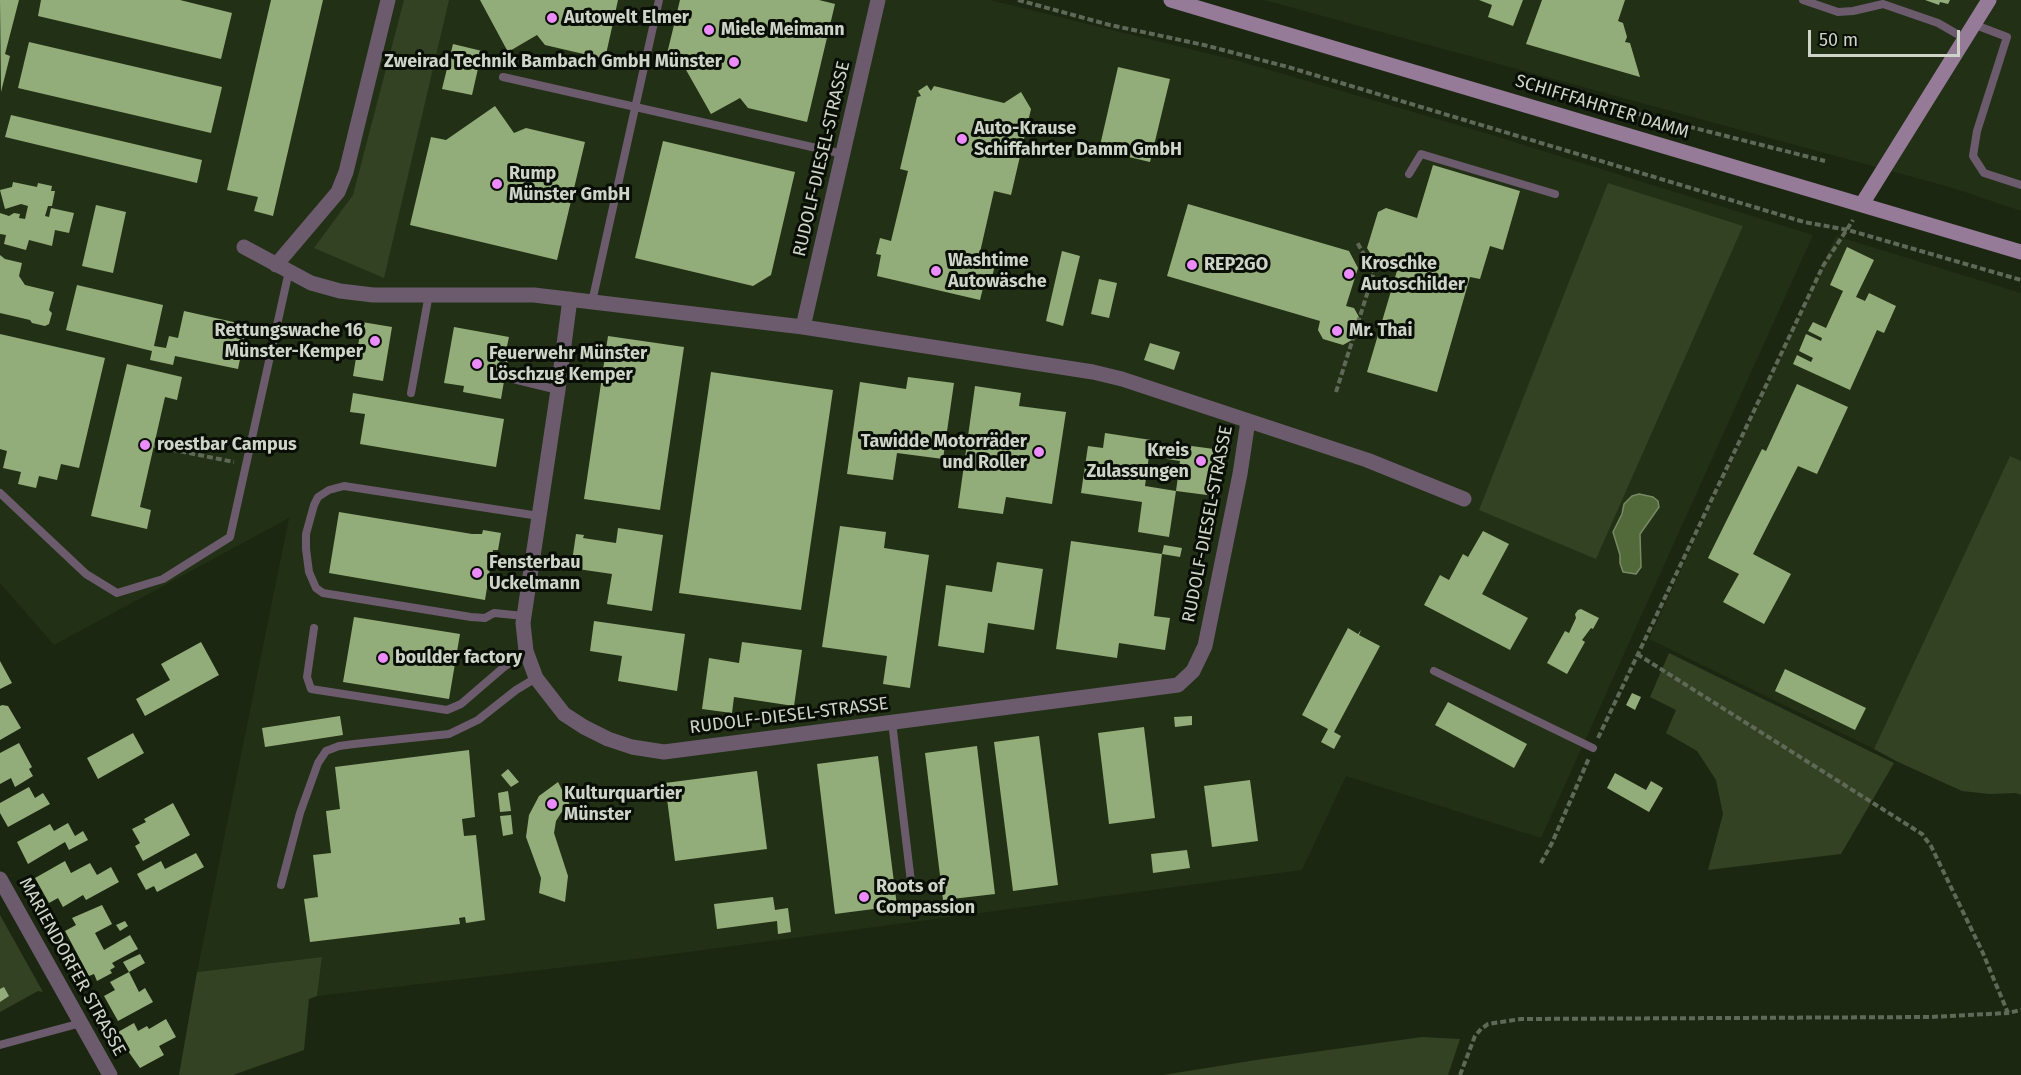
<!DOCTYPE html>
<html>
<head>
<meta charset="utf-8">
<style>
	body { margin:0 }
	#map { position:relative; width:2021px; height:1075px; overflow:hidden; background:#1c2712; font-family:"Fira Sans",sans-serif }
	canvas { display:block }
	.scale { position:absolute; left:1808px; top:30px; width:152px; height:27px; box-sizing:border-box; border:3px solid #ced5c8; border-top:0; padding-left:8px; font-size:18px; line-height:21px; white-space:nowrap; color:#ced5c8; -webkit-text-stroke:4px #090e06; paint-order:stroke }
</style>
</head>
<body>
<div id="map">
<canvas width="2021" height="1075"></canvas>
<div class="scale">50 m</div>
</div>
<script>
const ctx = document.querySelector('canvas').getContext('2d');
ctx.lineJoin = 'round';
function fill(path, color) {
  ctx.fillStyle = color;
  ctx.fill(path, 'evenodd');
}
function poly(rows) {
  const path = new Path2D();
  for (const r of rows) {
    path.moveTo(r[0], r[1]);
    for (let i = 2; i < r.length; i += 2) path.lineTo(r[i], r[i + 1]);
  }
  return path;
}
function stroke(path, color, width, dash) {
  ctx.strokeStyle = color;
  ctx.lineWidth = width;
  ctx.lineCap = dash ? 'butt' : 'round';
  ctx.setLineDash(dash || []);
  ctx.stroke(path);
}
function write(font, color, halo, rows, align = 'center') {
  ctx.font = font + ' "Fira Sans",sans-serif';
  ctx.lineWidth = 6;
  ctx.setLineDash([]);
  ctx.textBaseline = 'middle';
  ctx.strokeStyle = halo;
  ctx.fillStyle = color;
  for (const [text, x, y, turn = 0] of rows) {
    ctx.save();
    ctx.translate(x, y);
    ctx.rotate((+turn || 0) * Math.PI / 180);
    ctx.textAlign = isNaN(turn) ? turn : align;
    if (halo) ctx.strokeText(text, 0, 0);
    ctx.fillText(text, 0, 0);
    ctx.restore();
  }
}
const built = poly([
	[0,0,990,0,1239,61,1492,135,1813,235,1541,838,1346,776,1302,870,643,958,317,996,322,957,197,972,289,518,54,645,0,583],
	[1264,0,2021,0,2021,211,1953,188],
	[1836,236,2021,293,2021,461,2010,457,1874,749,1649,639]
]);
const green = poly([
	[404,0,449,0,384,278,314,248,353,195],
	[1608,183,1743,226,1596,559,1479,510],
	[2010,456,2021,461,2021,795,2016,793,1989,794,1962,791,1896,761,1874,749],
	[1669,653,1894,763,1841,854,1708,870,1723,814,1716,780,1697,751,1666,733,1676,710,1650,697],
	[0,915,43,992,38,991,0,1012],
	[322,957,317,996,309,999,304,1050,233,1075,179,1075,197,972],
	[1422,1037,1460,1039,1448,1075,1163,1075,1256,1060]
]);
const water = poly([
	[1639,494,1653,497,1658,501,1659,507,1640,534,1641,567,1636,574,1623,572,1620,563,1620,555,1613,532,1622,514,1624,504,1632,496,1639,494]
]);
const building = poly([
	[0,0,19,0,5,54,10,56,1,92],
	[41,0,180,0,232,13,221,59,38,16],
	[271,0,323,0,273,216,254,211,258,197,227,190],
	[480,0,618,0,605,59,545,45,537,35,508,52],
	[680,0,819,0,835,4,807,122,748,108,740,98,711,114,681,61,666,58],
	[1479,0,1523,0,1513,26,1488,17,1492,5],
	[1542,0,1625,0,1618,21,1623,23,1627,37,1625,42,1630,43,1640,77,1526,44],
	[1925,0,1950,0,1948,4,1940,2,1939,5],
	[29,42,222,87,211,133,18,88],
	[453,44,482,51,472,95,442,89],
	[1118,67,1170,79,1150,162,1099,150],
	[927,85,931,91,934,86,1004,103,1021,92,1031,109,1011,195,994,191,978,261,995,265,991,281,985,280,980,300,877,276,881,255,876,254,880,238,891,241,908,171,900,169,917,97,921,96,918,91],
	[495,106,514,133,526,128,585,142,557,260,410,225,431,137,446,140],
	[11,115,202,160,197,183,5,137],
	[663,141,795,172,771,275,753,286,635,258],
	[1433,165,1520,191,1503,250,1490,246,1480,279,1470,277,1437,392,1367,372,1399,264,1372,256,1367,248,1378,212,1386,208,1417,218],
	[13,182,37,187,38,183,52,186,51,191,55,191,52,206,48,206,45,216,49,217,51,208,74,213,69,233,55,230,52,246,29,240,26,250,4,244,6,235,0,234,0,213,9,216,14,213,20,214,19,218,25,219,28,206,21,204,5,209,0,190,12,187],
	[1188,204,1349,251,1358,268,1346,306,1354,308,1359,317,1352,340,1343,345,1323,339,1318,330,1320,321,1167,276],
	[96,205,126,212,113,273,82,266],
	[1847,247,1874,260,1856,297,1865,301,1869,293,1896,306,1884,333,1877,330,1850,390,1793,364,1797,355,1811,362,1813,358,1799,351,1806,334,1821,341,1822,338,1808,331,1813,322,1826,328,1843,291,1830,285],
	[1062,251,1080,256,1063,326,1046,321],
	[0,255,5,259,22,263,19,276,25,285,54,292,49,310,52,313,49,324,45,326,32,323,30,320,0,313],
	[1099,279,1117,283,1109,318,1091,314],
	[77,285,163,305,154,346,166,348,169,336,178,338,184,311,247,325,238,369,175,356,173,365,150,360,152,351,66,330],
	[362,322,392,327,383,381,353,376],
	[454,327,509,337,506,351,509,352,501,399,463,392,464,386,444,383],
	[0,334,105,358,79,468,61,464,57,480,39,476,36,488,18,484,21,472,3,468,7,451,0,449],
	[608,336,684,347,660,510,584,499],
	[1150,343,1180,352,1174,370,1144,360],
	[127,364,182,377,177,400,165,397,140,507,151,510,147,529,91,516],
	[711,372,833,390,801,610,679,593],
	[908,377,954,383,943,459,897,453,893,480,847,474,860,382,906,389],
	[1797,384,1848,407,1817,474,1798,466,1753,554,1791,574,1764,624,1723,602,1739,574,1708,558,1762,449,1766,451],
	[975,386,1021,393,1019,406,1066,412,1052,504,1006,497,1003,514,958,508],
	[353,393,504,419,496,467,360,444,365,414,350,412],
	[1105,433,1151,440,1145,486,1176,491,1180,461,1167,459,1169,443,1214,449,1207,495,1176,491,1169,537,1138,532,1142,502,1081,493,1088,446,1103,448],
	[339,512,472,534,482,534,483,530,501,533,498,550,493,550,485,600,329,573],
	[840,526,886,532,884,548,929,555,910,688,883,684,887,656,822,647],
	[618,528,663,535,652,611,607,604,612,574,571,568,576,534,584,535,583,538,616,543],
	[1483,531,1509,544,1482,594,1528,618,1510,650,1424,605,1440,575,1449,580,1463,554,1468,557],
	[1071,541,1162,554,1164,545,1182,548,1180,557,1162,554,1154,616,1170,618,1165,650,1119,643,1117,658,1056,649],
	[997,562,1043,569,1034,630,988,623,984,653,938,646,946,585,992,592],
	[1581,609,1599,618,1593,629,1591,628,1582,640,1585,642,1567,674,1547,663,1565,631,1569,633,1576,618,1575,614,1578,610],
	[354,617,460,634,449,699,343,682],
	[594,621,685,634,677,691,618,681,622,656,590,651],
	[1348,628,1358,634,1361,630,1359,635,1380,646,1334,732,1341,736,1334,749,1321,742,1328,729,1302,715],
	[201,642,219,675,145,716,136,699,170,680,161,664],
	[742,642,802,650,794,706,734,697,732,713,702,709,709,658,739,663],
	[0,661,12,683,0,689],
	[1785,669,1866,708,1855,730,1775,691],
	[1632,693,1641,697,1635,710,1626,705],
	[1448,702,1527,744,1514,768,1435,725],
	[2,705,8,706,21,728,0,740,0,706],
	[340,716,343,735,265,747,262,728],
	[1192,716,1192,725,1175,727,1174,717],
	[1144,727,1155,818,1109,824,1098,733],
	[133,733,144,753,98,779,87,758],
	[1039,736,1058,885,1013,891,994,742],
	[19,743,32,767,29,769,33,776,15,787,11,778,0,784,0,753],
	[977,746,995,894,943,900,925,753],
	[469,750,475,817,462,819,464,836,476,835,485,920,466,923,465,917,459,918,460,924,310,942,304,899,318,897,313,855,331,853,326,811,340,809,335,767],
	[878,756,897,906,835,914,817,764],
	[508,769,519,782,511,787,501,775],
	[757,771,767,849,675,861,665,783],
	[1615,773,1646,790,1651,781,1663,788,1649,812,1607,788],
	[1250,780,1258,841,1212,847,1204,786],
	[558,782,570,805,561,813,556,821,554,833,568,876,565,902,539,893,541,878,526,837,529,815,539,796],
	[29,787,35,798,43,793,50,804,8,827,0,813,0,803],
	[508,791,511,811,500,812,498,793],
	[173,803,190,835,143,861,135,846,140,843,132,829,146,822,144,819],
	[511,815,513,834,503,836,500,816],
	[68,823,75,836,83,831,88,840,69,850,65,842,28,864,17,842,50,824,54,831],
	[1187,850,1190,868,1153,873,1151,854],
	[196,853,204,867,157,892,154,886,146,890,137,874,161,861,165,869],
	[65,861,71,873,90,863,97,875,111,867,119,882,86,900,83,895,63,907,58,898,49,903,35,878],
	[773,897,775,910,788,908,791,932,778,934,777,921,717,929,714,904],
	[102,905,112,924,95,933,104,950,130,935,138,949,112,963,115,967,110,970,112,973,97,981,94,974,89,976,65,931,76,925,72,918],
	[125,921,128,926,120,931,116,925],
	[140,954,145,963,129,972,123,962],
	[129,972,139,992,145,988,153,1002,118,1021,104,996,115,990,110,982],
	[4,987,9,996,0,1002,0,989],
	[166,1019,176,1037,159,1046,164,1055,140,1068,128,1051,130,1050,124,1039,122,1040,118,1032,134,1023,138,1031,147,1026,149,1029]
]);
const path = poly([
	[1018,0,1110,25,1204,45,1288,67,1804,222,1848,230,2021,280],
	[1532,87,1825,161],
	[1336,392,1374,272,1357,242],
	[154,446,234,462],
	[1637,654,1922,834,1931,846,1982,951,2008,1013,2021,1010],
	[1598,738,1823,266,1853,220],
	[1541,863,1552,843,1589,758],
	[1460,1075,1475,1036,1481,1029,1488,1024,1521,1019,1930,1017,2008,1013]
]);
const lane = poly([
	[1803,0,1838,12,1853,11,1883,4,1938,23,1964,38],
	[1973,24,2007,37,1977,131,1973,156,1984,173,2021,185],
	[503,77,843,154],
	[1409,174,1421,154,1555,194],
	[592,302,659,0],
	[505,377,558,390],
	[411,393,429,294],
	[0,493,86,574,117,593,163,579,230,537,289,271],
	[524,616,494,613,485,618,471,617,323,593,316,588,309,572,306,549,306,534,314,505,318,497,329,490,344,486,539,516],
	[314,628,307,677,311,689,447,710,461,704,504,667,526,651],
	[1434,671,1593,748],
	[892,722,911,882],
	[281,885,300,813,318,763,326,751,339,746,354,744,449,734,478,720,516,690,536,678],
	[0,1045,81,1023]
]);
const street = poly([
	[244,247,311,283,340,291,373,295,534,295,803,327,1093,372,1122,379,1367,460,1464,499],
	[276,265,338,192,346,172,388,0],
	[570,299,558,390,523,623,526,651,536,678,564,714,584,727,608,739,632,747,664,752,1178,685,1193,671,1205,646,1240,474,1248,421],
	[803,327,878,0],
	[0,879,110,1075]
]);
const secondary = poly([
	[1171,0,2021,252],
	[1862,204,1989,0]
]);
const markers = [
	[552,18,6,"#ec8cfa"],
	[709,30,6,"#ec8cfa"],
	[734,62,6,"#ec8cfa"],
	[962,139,6,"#ec8cfa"],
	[497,184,6,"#ec8cfa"],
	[1192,265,6,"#ec8cfa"],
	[936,271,6,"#ec8cfa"],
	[1349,274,6,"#ec8cfa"],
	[1337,331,6,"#ec8cfa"],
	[375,341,6,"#ec8cfa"],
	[477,364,6,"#ec8cfa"],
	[145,445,6,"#ec8cfa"],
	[1039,452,6,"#ec8cfa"],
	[1201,461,6,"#ec8cfa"],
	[477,573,6,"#ec8cfa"],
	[383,658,6,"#ec8cfa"],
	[552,804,6,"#ec8cfa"],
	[864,897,6,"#ec8cfa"]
];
const poiNames = [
	["Autowelt Elmer",564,18],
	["Miele Meimann",721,30],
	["Zweirad Technik Bambach GmbH Münster",722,62,"right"],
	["Auto-Krause",974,129],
	["Schiffahrter Damm GmbH",974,150],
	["Rump",509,174],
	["Münster GmbH",509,195],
	["Washtime",948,261],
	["Autowäsche",948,282],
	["Kroschke",1361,264],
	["Autoschilder",1361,285],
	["REP2GO",1204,265],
	["Rettungswache 16",363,331,"right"],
	["Münster-Kemper",363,352,"right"],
	["Mr. Thai",1349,331],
	["Feuerwehr Münster",489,354],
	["Löschzug Kemper",489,375],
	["Tawidde Motorräder",1027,442,"right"],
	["und Roller",1027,463,"right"],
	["roestbar Campus",157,445],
	["Kreis",1189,451,"right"],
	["Zulassungen",1189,472,"right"],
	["Fensterbau",489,563],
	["Uckelmann",489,584],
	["boulder factory",395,658],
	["Kulturquartier",564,794],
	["Münster",564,815],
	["Roots of",876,887],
	["Compassion",876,908]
];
const streetNames = [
	["SCHIFFFAHRTER DAMM",1602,107,17],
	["RUDOLF-DIESEL-STRASSE",822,159,-77],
	["RUDOLF-DIESEL-STRASSE",1208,524,-79],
	["RUDOLF-DIESEL-STRASSE",789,716,-7],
	["MARIENDORFER STRASSE",72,967,61]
];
fill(built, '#223015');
fill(green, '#324223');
fill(water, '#526a3a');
stroke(water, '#778a65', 1.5);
fill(building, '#93ad7a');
stroke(path, '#606957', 4, [6, 3]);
stroke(lane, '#6b5b6d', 8);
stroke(street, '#6b5b6d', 15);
stroke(secondary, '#957b98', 15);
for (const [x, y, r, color] of markers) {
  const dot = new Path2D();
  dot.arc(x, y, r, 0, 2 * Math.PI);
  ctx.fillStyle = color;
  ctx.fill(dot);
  stroke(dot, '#090e06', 2);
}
write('bold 18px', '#ced5c8', '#090e06', poiNames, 'left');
write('18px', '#ced5c8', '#090e06', streetNames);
</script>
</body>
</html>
